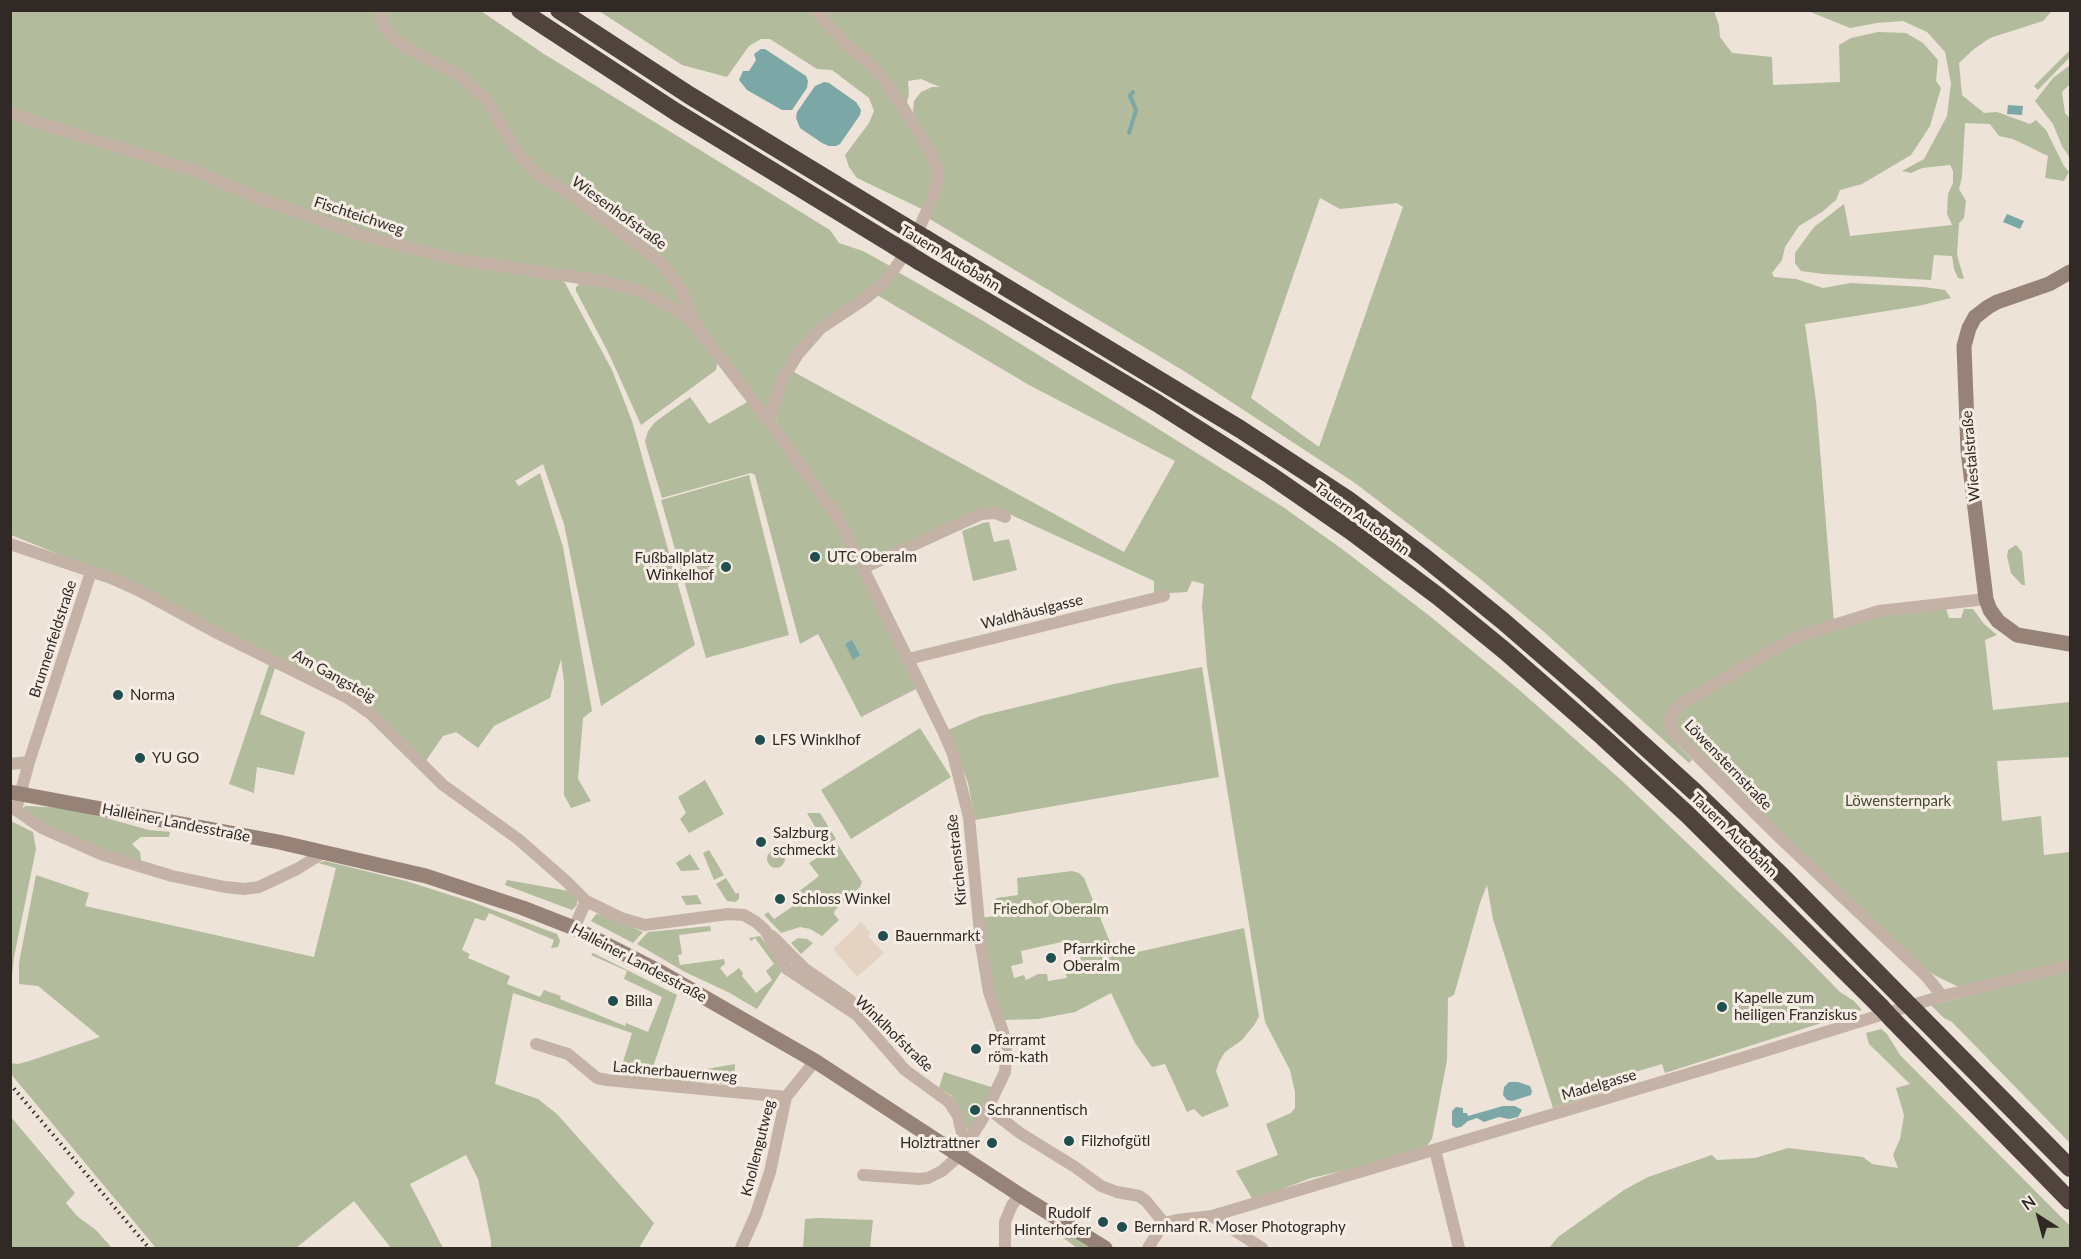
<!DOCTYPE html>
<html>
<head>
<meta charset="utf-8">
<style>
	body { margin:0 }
	#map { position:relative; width:2081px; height:1259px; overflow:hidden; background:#eee3d9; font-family:Lato,sans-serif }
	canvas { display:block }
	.frame { position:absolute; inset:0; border:12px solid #312926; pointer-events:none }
	.north { position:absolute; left:2009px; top:1187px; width:60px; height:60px; -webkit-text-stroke:4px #f6ede5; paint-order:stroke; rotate:324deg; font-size:16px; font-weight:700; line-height:24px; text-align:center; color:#312926 }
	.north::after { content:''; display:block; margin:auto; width:21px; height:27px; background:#312926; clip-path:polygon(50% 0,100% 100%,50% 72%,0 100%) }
</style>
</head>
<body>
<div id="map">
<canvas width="2081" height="1259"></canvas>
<div class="frame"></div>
<div class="north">N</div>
</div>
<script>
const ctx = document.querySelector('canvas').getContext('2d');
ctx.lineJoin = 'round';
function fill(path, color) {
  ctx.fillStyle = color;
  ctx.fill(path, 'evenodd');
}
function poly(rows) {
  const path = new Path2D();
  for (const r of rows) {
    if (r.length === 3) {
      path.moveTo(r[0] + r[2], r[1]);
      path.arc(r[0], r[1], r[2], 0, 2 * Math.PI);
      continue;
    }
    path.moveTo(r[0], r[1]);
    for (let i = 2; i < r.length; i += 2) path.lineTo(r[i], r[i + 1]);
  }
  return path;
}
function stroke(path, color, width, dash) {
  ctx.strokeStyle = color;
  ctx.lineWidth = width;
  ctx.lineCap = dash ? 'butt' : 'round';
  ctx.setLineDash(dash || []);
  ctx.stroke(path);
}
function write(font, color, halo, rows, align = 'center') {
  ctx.font = font + ' Lato,sans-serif';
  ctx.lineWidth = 6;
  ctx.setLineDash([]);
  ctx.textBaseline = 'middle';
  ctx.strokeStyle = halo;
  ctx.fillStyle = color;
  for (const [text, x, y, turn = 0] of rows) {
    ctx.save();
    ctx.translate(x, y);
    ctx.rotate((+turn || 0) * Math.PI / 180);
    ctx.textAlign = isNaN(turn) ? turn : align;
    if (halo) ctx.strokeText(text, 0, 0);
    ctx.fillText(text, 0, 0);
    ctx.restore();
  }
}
const green = poly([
	[11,11,481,11,544,54,830,230,839,243,863,251,890,266,880,283,818,326,769,406,766,409,687,313,669,301,489,260,383,239,11,109],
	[599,11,1714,11,1719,25,1720,37,1732,53,1772,57,1773,85,1840,82,1839,45,1851,38,1878,32,1906,33,1923,43,1938,60,1936,81,1941,88,1930,126,1911,155,1862,184,1840,190,1836,200,1822,212,1799,226,1785,247,1782,260,1772,273,1774,277,1796,279,1823,288,1851,283,1924,287,1945,290,1951,298,1918,306,1805,324,1816,401,1834,622,1786,639,1677,703,1668,712,1665,720,1666,733,1692,760,1689,763,1543,631,1478,577,1355,483,1184,371,928,218,940,195,942,179,940,164,934,150,915,121,913,110,914,101,921,92,932,87,940,87,921,79,908,81,909,94,906,106,899,112,918,136,931,161,934,175,932,194,924,210,857,178,849,167,845,155,869,123,874,111,869,98,832,70,817,69,770,39,761,39,749,46,727,77,682,65],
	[1320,198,1340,209,1397,203,1403,207,1319,447,1251,398],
	[1808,11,2052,11,2043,21,1990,38,1974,49,1959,63,1962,95,1984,113,1997,112,2030,124,2036,120,2046,130,2064,166,2069,172,2064,181,2045,178,2048,156,2013,139,1999,136,1990,124,1965,123,1962,177,1959,189,1966,201,1964,218,1959,223,1957,255,1964,279,1958,278,1954,269,1952,256,1934,255,1931,280,1824,274,1801,271,1795,263,1795,253,1814,227,1844,204,1850,236,1952,225,1947,214,1948,194,1953,183,1953,171,1950,165,1922,168,1911,173,1902,171,1924,159,1947,116,1951,83,1945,52,1927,32,1903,21,1877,23,1850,28],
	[2070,50,2070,57,2038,90,2034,86],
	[2070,65,2070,84,2062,92,2065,113,2070,118,2070,158,2062,146,2053,124,2035,101,2053,78],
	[10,117,184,170,326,227,560,279,565,283,612,370,632,421,695,645,601,706,564,524,543,464,515,481,519,486,540,473,563,547,592,711,583,718,578,779,591,801,571,808,564,795,564,682,561,659,550,698,494,726,478,748,456,732,443,736,425,762,374,711,56,553,11,535],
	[898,272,985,322,1152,425,1283,507,1342,549,1431,617,1517,688,1620,779,1790,941,1840,992,1854,1001,1862,1010,1665,1073,1662,1064,1625,1075,1628,1085,1553,1108,1493,919,1487,885,1480,903,1454,995,1448,998,1447,1060,1432,1139,1426,1147,1351,1169,1311,1178,1253,1200,1236,1171,1278,1155,1266,1124,1291,1113,1295,1108,1295,1092,1290,1070,1265,1022,1207,666,1202,606,1204,584,1192,581,1187,592,1154,594,1154,581,994,507,867,563,778,428,776,419,777,407,792,371,1124,552,1175,461,1029,385,877,295],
	[581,282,644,295,670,310,690,326,715,357,717,364,716,370,641,425,608,352,576,291,576,287],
	[690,397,709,424,749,401,832,516,916,689,861,717,818,634,800,644,755,475,751,473,662,498,647,449,645,441,648,431,655,422],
	[749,475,789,635,706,658,661,500],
	[989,522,994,542,1009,539,1017,570,973,581,962,531,983,523],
	[2016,545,2022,552,2025,585,2022,585,2011,573,2007,556,2008,550],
	[1946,609,1949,618,1961,618,1964,609,1973,609,1984,624,1997,635,1985,640,1993,710,2070,702,2070,757,1997,761,2002,821,2041,816,2044,855,2070,852,2070,962,1961,988,1936,976,1922,966,1763,815,1676,728,1675,716,1680,710,1797,641,1879,615],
	[270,662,276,665,260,714,305,732,294,775,257,767,254,793,229,784],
	[1202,667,1219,777,975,820,968,783,948,730,980,716,1114,684],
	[920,728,951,777,851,839,821,790],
	[705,780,724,814,689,833,680,819,686,813,678,797],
	[25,806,70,808,149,830,170,832,169,837,141,837,132,844,140,852,141,860,138,862,100,849,48,825,23,809],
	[807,813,820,813,836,839,826,845],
	[11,821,33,832,36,849,14,957,11,985],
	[838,845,862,882,860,887,835,910,834,914,839,920,822,936,810,929,800,927,781,933,764,915,768,912,774,919,802,900,797,893,819,876,809,863],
	[709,850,724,875,714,880,703,853],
	[776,859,9],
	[690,854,700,870,681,871,676,863],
	[325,861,406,881,472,902,557,934,560,941,558,947,551,948,554,940,489,913,485,921,475,918,462,950,470,954,468,958,510,976,507,984,540,997,544,990,561,996,560,999,625,1026,626,1023,648,1032,662,997,624,979,627,971,591,955,593,953,677,995,649,1079,735,1064,734,1085,648,1079,619,1075,632,1033,513,993,495,1084,538,1099,557,1114,654,1223,639,1248,491,1248,491,1241,478,1179,466,1155,410,1184,443,1248,391,1248,354,1201,296,1248,156,1248,11,1074,10,1063,18,1064,29,1061,100,1037,38,986,19,984,19,963,36,875,89,893,85,906,314,957,336,868,318,863],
	[1072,871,1079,873,1084,878,1116,957,1244,928,1259,1016,1255,1024,1242,1040,1225,1052,1219,1062,1216,1071,1229,1106,1202,1117,1194,1109,1187,1112,1165,1064,1152,1067,1135,1043,1111,993,1075,1012,1038,1019,1002,1020,995,996,982,918,999,915,996,898,1018,895,1017,878],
	[1066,941,1069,950,1073,949,1080,954,1081,962,1077,968,1065,971,1067,978,1048,981,1047,974,1038,974,1026,980,1024,975,1014,978,1011,966,1023,963,1021,951],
	[726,878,736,894,739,892,739,899,735,902,727,901,716,884],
	[507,880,569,891,577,897,577,905,572,910,505,885],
	[697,895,702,904,686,905,681,896],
	[596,914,603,915,643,932,633,943,591,921],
	[710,926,711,931,679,935,682,954,678,955,680,965,724,959,725,964,720,968,727,977,739,968,743,973,742,976,756,993,772,980,766,971,774,964,755,938,751,941,749,938,760,936,784,968,757,1009,728,992,685,972,637,944,648,932],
	[798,938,807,939,813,943,801,954,791,943],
	[2070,970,2070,1143,1952,1022,1944,1018,1931,1005],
	[1881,1029,1887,1034,1900,1055,2070,1226,2070,1248,1549,1248,1558,1237,1624,1190,1648,1177,1712,1155,1717,1160,1755,1158,1788,1148,1863,1157,1872,1164,1898,1168,1893,1155,1900,1139,1904,1115,1896,1088,1910,1084,1869,1044,1866,1033],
	[944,1072,994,1088,974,1127,969,1130,967,1129,952,1096,939,1088],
	[11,1117,75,1193,66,1203,77,1216,96,1230,112,1248,11,1248],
	[819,1218,873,1220,870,1248,803,1248,805,1219],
	[1052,1222,1093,1248,1077,1248,1049,1227]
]);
const plaza = poly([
	[861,922,871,933,868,936,884,953,857,977,833,949]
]);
const water = poly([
	[761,49,765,49,806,76,808,81,807,88,792,110,782,110,747,90,739,80,743,71,749,71,756,60,754,54],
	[824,82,829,83,856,102,861,110,860,115,840,144,836,146,829,146,822,143,800,128,796,118,797,112,815,86],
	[2008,105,2023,106,2022,115,2007,114],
	[2007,214,2024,221,2020,229,2003,222],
	[852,640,860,655,853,660,845,644],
	[1509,1082,1518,1082,1530,1086,1532,1091,1531,1095,1512,1101,1507,1100,1503,1095,1504,1087],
	[1503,1106,1515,1106,1522,1110,1518,1117,1509,1119,1499,1117,1484,1122,1477,1118,1468,1121,1461,1127,1456,1128,1452,1125,1452,1111,1456,1107,1463,1108,1463,1113,1467,1113,1468,1116]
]);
const stream = poly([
	[1129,133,1136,110,1130,96,1133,92]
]);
const street = poly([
	[379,10,387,31,403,46,458,74,487,100,517,152,537,174,580,201,663,264,681,289,699,330,769,421,839,519,943,731,953,754,969,817,981,944,989,992,1003,1032,1006,1052,1005,1072,982,1120,959,1156,942,1171,928,1178,919,1179,863,1175],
	[10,112,39,123,194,170,253,196,361,235,455,259,607,282,642,292,682,313,694,325],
	[769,421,782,380,798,354,821,328,862,301,878,288,891,274,914,240,936,190,938,172,933,156,896,96,874,67,846,44,815,10],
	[10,544,111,578,138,590,217,633,348,698,371,714,443,785,518,839,566,881,586,901],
	[863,568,981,514,995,513,1005,517],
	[91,572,29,762,16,810,42,828,103,855,172,876,225,887,244,889,259,887,297,869,323,853],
	[908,659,1164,596],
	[10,764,29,762],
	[574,928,586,901,621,918,645,925,728,914,744,915,756,922,765,930,787,969,857,1015,905,1070,949,1102,958,1116,965,1146],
	[772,936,805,969,850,1000,855,1006,856,1014],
	[1942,996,1927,977,1780,838,1672,731,1670,720,1675,710,1682,703,1789,641,1808,633,1879,611,1986,599],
	[536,1044,568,1054,597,1078,607,1080,786,1097],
	[989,1109,1020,1133,1075,1167,1101,1186,1117,1192,1139,1196,1146,1201,1164,1223],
	[1435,1150,1459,1248],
	[1212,1216,1262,1248],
	[741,1248,756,1214,770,1172,786,1097,815,1061],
	[1005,1248,1005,1222,1012,1205,1020,1195],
	[1148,1248,1164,1223,1177,1220,1212,1216,1745,1057,1942,996,2070,966]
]);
const secondary = poly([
	[2070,272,2049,284,1997,302,1988,307,1975,317,1969,328,1964,346,1968,451,1986,599,1990,610,1998,621,2017,635,2070,644],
	[10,792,279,842,426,876,523,908,574,928,662,973,815,1061,1020,1195,1105,1248]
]);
const highway = poly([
	[520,10,676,112,895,246],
	[559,10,689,95,904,226],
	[926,239,1240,429,1347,499,1423,556,1503,621,1586,693,1696,793,1782,876,1904,1000],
	[919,261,1157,403,1270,475,1351,531,1439,597,1505,651,1603,737,1688,815,1881,1007],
	[1915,1011,2070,1168],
	[1892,1019,2070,1201]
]);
const rail = poly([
	[10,1084,149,1248]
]);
const highwayBridge = poly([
	[904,226,926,239],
	[895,246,919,261],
	[1904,1000,1915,1011],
	[1881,1007,1892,1019]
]);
const markers = [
	[815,557,6,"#214e4e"],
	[726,567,6,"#214e4e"],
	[118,695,6,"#214e4e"],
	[760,740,6,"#214e4e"],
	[140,758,6,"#214e4e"],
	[761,842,6,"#214e4e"],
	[780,899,6,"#214e4e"],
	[883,936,6,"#214e4e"],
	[1051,958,6,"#214e4e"],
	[613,1001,6,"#214e4e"],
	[1722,1007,6,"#214e4e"],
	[976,1049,6,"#214e4e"],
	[975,1110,6,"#214e4e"],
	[1069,1141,6,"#214e4e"],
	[992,1143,6,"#214e4e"],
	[1103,1222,6,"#214e4e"],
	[1122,1227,6,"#214e4e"]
];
const streetNames = [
	["Wiesenhofstraße",619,213,36],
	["Fischteichweg",359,216,18],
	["Tauern Autobahn",950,258,31],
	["Wiestalstraße",1971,456,-95],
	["Tauern Autobahn",1362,519,36],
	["Waldhäuslgasse",1032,612,-14],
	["Brunnenfeldstraße",53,639,-72],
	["Am Gangsteig",334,676,29],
	["Löwensternstraße",1728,765,46],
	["Halleiner Landesstraße",176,823,11],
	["Tauern Autobahn",1734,835,44],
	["Kirchenstraße",957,860,-96],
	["Halleiner Landesstraße",639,963,28],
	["Winklhofstraße",894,1034,44],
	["Lacknerbauernweg",675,1072,5],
	["Madelgasse",1599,1085,-16],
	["Knollengutweg",758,1148,-76]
];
const poiNames = [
	["UTC Oberalm",827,557],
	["Fußballplatz",714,558,"right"],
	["Winkelhof",714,575,"right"],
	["Norma",130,695],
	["LFS Winklhof",772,740],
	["YU GO",152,758],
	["Salzburg",773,833],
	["schmeckt",773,850],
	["Schloss Winkel",792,899],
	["Bauernmarkt",895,936],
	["Pfarrkirche",1063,949],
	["Oberalm",1063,966],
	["Kapelle zum",1734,998],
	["heiligen Franziskus",1734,1015],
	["Billa",625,1001],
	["Pfarramt",988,1040],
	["röm-kath",988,1057],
	["Schrannentisch",987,1110],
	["Filzhofgütl",1081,1141],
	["Holztrattner",980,1143,"right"],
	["Rudolf",1091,1213,"right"],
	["Hinterhofer",1091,1230,"right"],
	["Bernhard R. Moser Photography",1134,1227]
];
const parkNames = [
	["Löwensternpark",1898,801],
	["Friedhof Oberalm",1051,909]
];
fill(green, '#b2bb9b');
fill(plaza, '#e4d3c2');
fill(water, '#7ba7a6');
stroke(stream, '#7ba7a6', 4);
stroke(street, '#c4b2a7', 12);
stroke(secondary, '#978278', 15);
stroke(highway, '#51433e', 18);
stroke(rail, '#312926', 4, [1.5, 4.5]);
stroke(highwayBridge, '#51433e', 18);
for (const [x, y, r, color] of markers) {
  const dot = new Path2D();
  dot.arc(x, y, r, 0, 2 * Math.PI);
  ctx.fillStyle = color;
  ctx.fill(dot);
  stroke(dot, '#f6ede5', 2);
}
write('15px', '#312926', '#f6ede5', streetNames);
write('15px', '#312926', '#f6ede5', poiNames, 'left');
write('15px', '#434d2d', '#f6ede5', parkNames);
</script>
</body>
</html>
